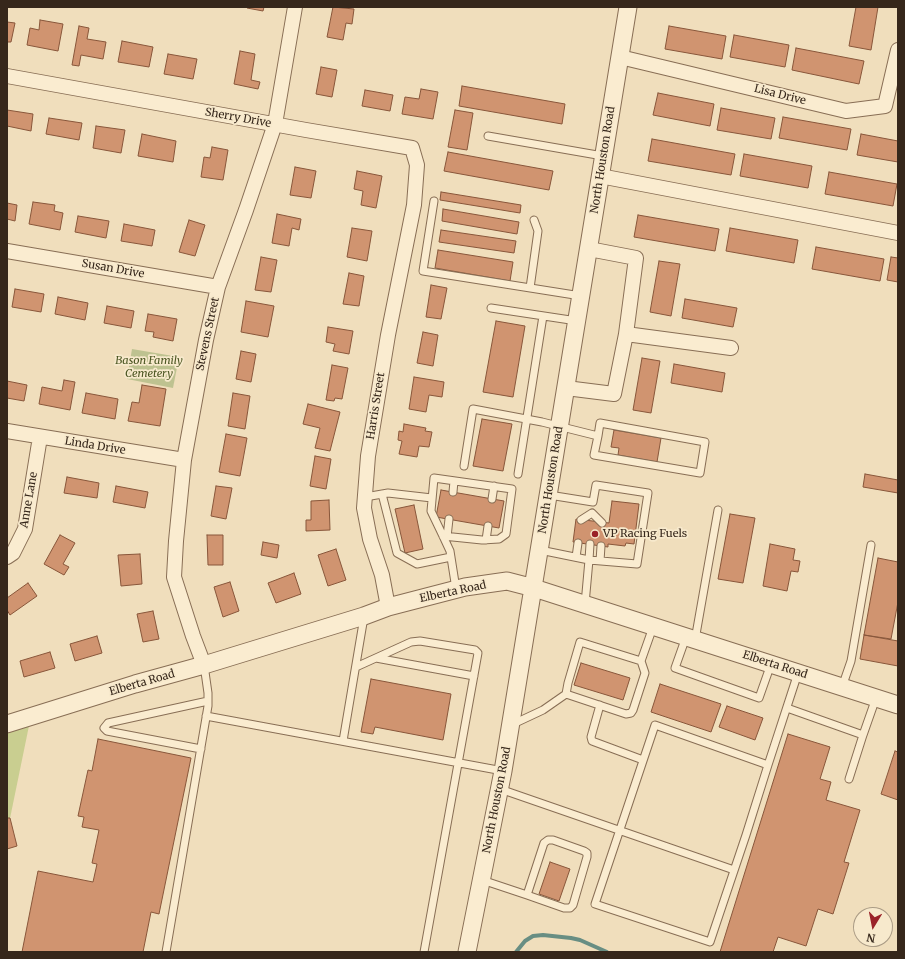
<!DOCTYPE html>
<html>
<head>
<meta charset="utf-8">
<style>
	body { margin:0 }
	#map { position:relative; width:905px; height:959px; overflow:hidden; background:#f0debc; font-family:Merriweather,serif }
	canvas { display:block }
	.frame { position:absolute; inset:0; border:8px solid #36271b; pointer-events:none }
	.north { position:absolute; left:853px; top:907px; width:40px; height:40px; box-sizing:border-box; background:#f7e9cc; border:1px solid #aa9b85; border-radius:50%; rotate:190deg; font-size:11px; font-weight:700; line-height:16px; text-align:center; color:#36271b }
	.north::after { content:''; display:block; margin:auto; width:14px; height:18px; background:#9a2228; clip-path:polygon(50% 0,100% 100%,50% 72%,0 100%) }
</style>
</head>
<body>
<div id="map">
<canvas width="905" height="959"></canvas>
<div class="frame"></div>
<div class="north">N</div>
</div>
<script>
const ctx = document.querySelector('canvas').getContext('2d');
ctx.lineJoin = 'round';
function fill(path, color) {
  ctx.fillStyle = color;
  ctx.fill(path, 'evenodd');
}
function poly(rows) {
  const path = new Path2D();
  for (const r of rows) {
    path.moveTo(r[0], r[1]);
    for (let i = 2; i < r.length; i += 2) path.lineTo(r[i], r[i + 1]);
  }
  return path;
}
function stroke(path, color, width, dash) {
  ctx.strokeStyle = color;
  ctx.lineWidth = width;
  ctx.lineCap = dash ? 'butt' : 'round';
  ctx.setLineDash(dash || []);
  ctx.stroke(path);
}
function write(font, color, halo, rows, align = 'center') {
  ctx.font = font + ' Merriweather,serif';
  ctx.lineWidth = 3.5;
  ctx.setLineDash([]);
  ctx.textBaseline = 'middle';
  ctx.strokeStyle = halo;
  ctx.fillStyle = color;
  for (const [text, x, y, turn = 0] of rows) {
    ctx.save();
    ctx.translate(x, y);
    ctx.rotate((+turn || 0) * Math.PI / 180);
    ctx.textAlign = isNaN(turn) ? turn : align;
    if (halo) ctx.strokeText(text, 0, 0);
    ctx.fillText(text, 0, 0);
    ctx.restore();
  }
}
const green = poly([
	[31,716,7,833,7,724]
]);
const cemetery = poly([
	[132,349,179,357,173,388,127,379]
]);
const stream = poly([
	[516,952,525,941,533,936,543,935,571,938,580,940,607,952]
]);
const building = poly([
	[247,7,264,7,263,11,247,8,247,7],
	[333,7,354,9,352,24,346,23,343,40,327,37,333,7],
	[856,7,878,7,871,50,849,46,856,7],
	[40,20,63,24,58,51,27,45,30,28,39,30,40,20],
	[7,22,15,23,11,42,7,42,7,22],
	[79,26,89,28,87,39,106,42,103,59,81,55,79,66,72,65,79,26],
	[669,26,726,36,722,59,665,49,669,26],
	[734,35,789,45,785,67,730,57,734,35],
	[122,41,153,47,149,67,118,62,122,41],
	[796,48,864,61,859,84,792,70,796,48],
	[240,51,255,54,251,80,260,82,258,89,234,84,240,51],
	[168,54,197,59,193,79,164,74,168,54],
	[321,67,337,70,332,97,316,94,321,67],
	[462,86,565,104,562,124,459,106,462,86],
	[421,89,438,92,433,119,402,114,405,97,419,99,421,89],
	[365,90,393,95,390,111,362,106,365,90],
	[658,93,714,104,710,126,653,115,658,93],
	[721,108,775,118,771,139,717,130,721,108],
	[7,110,33,114,31,131,7,126,7,110],
	[455,110,473,113,467,150,448,147,455,110],
	[783,117,851,129,847,150,779,138,783,117],
	[49,118,82,123,79,140,46,134,49,118],
	[96,126,125,130,121,153,93,148,96,126],
	[142,134,176,141,173,162,138,156,142,134],
	[861,134,898,141,898,162,857,155,861,134],
	[652,139,735,154,731,175,648,161,652,139],
	[212,147,228,150,223,180,201,177,204,157,210,158,212,147],
	[448,152,553,171,549,190,444,171,448,152],
	[744,154,812,166,808,188,740,176,744,154],
	[295,167,316,171,311,198,290,195,295,167],
	[357,171,382,176,376,208,361,205,363,191,354,189,357,171],
	[829,172,897,184,893,206,825,194,829,172],
	[441,192,521,205,520,213,440,200,441,192],
	[33,202,55,205,54,211,63,213,60,230,29,224,33,202],
	[7,203,17,205,15,221,7,219,7,203],
	[443,209,519,222,517,234,442,221,443,209],
	[277,214,301,219,299,230,292,228,289,246,272,243,277,214],
	[638,215,719,229,715,251,634,237,638,215],
	[78,216,109,221,106,238,75,232,78,216],
	[189,220,205,225,195,256,179,252,189,220],
	[124,224,155,230,152,246,121,241,124,224],
	[352,228,372,231,367,261,347,257,352,228],
	[730,228,798,240,794,263,726,251,730,228],
	[441,230,516,241,514,253,439,242,441,230],
	[816,247,884,259,880,281,812,269,816,247],
	[438,250,513,262,510,281,435,268,438,250],
	[261,257,277,260,271,292,255,290,261,257],
	[891,257,898,258,898,282,887,280,891,257],
	[659,261,680,264,671,316,650,312,659,261],
	[349,273,364,276,359,306,343,304,349,273],
	[431,285,447,288,441,319,426,317,431,285],
	[15,289,44,294,41,312,12,307,15,289],
	[58,297,88,303,85,320,55,314,58,297],
	[685,299,737,308,733,327,682,318,685,299],
	[246,301,274,306,268,337,241,332,246,301],
	[107,306,134,311,131,328,104,323,107,306],
	[148,314,177,319,173,341,153,337,154,332,145,331,148,314],
	[496,321,525,326,513,397,483,392,496,321],
	[328,327,353,331,349,354,333,351,335,344,326,342,328,327],
	[423,332,438,335,433,366,417,363,423,332],
	[241,351,256,354,251,382,236,379,241,351],
	[642,358,660,361,651,413,633,410,642,358],
	[674,364,725,373,722,392,671,383,674,364],
	[332,365,348,368,342,399,335,398,334,401,326,400,332,365],
	[414,377,444,382,442,397,429,395,426,412,409,409,414,377],
	[64,380,75,382,70,410,39,404,42,387,62,391,64,380],
	[7,381,27,385,24,401,7,398,7,381],
	[142,385,166,389,160,426,128,421,132,402,139,403,142,385],
	[86,393,118,399,115,419,82,413,86,393],
	[233,393,250,396,245,429,228,426,233,393],
	[308,404,340,412,330,451,315,448,320,428,303,424,308,404],
	[482,419,512,424,503,471,473,466,482,419],
	[404,424,426,428,425,431,432,432,429,447,419,446,417,457,399,454,402,441,398,440,399,431,403,432,404,424],
	[614,430,661,438,657,462,618,455,619,448,611,447,614,430],
	[226,434,247,438,240,476,219,472,226,434],
	[315,456,331,459,326,489,310,486,315,456],
	[865,474,898,480,898,493,863,487,865,474],
	[67,477,99,483,97,498,64,493,67,477],
	[116,486,148,492,145,508,113,502,116,486],
	[216,486,232,488,226,519,211,516,216,486],
	[441,490,504,501,499,528,436,517,441,490],
	[329,500,330,530,306,531,306,520,311,520,311,501,329,500],
	[612,501,639,504,634,544,626,543,625,546,608,544,608,547,573,542,576,519,609,523,612,501],
	[414,505,423,549,405,553,395,509,414,505],
	[730,514,755,518,743,583,718,579,730,514],
	[60,535,75,543,63,564,69,567,64,575,44,564,60,535],
	[207,535,223,535,223,565,208,565,207,535],
	[263,542,279,545,277,558,261,555,263,542],
	[770,544,795,549,793,560,800,561,798,572,791,571,787,591,763,586,770,544],
	[336,549,346,580,328,586,318,555,336,549],
	[140,554,142,584,121,586,118,555,140,554],
	[878,558,898,562,898,602,891,639,864,635,878,558],
	[294,573,301,594,276,603,268,583,294,573],
	[230,582,239,611,223,617,214,587,230,582],
	[28,583,37,596,10,615,7,610,7,598,28,583],
	[153,611,159,639,143,642,137,614,153,611],
	[864,635,898,641,898,666,860,659,864,635],
	[97,636,102,653,75,661,70,644,97,636],
	[50,652,55,668,24,677,20,661,50,652],
	[581,663,630,678,623,700,574,685,581,663],
	[371,679,451,694,443,740,375,727,373,734,361,732,371,679],
	[660,684,721,704,711,732,651,712,660,684],
	[727,706,763,718,755,740,719,727,727,706],
	[788,734,830,747,820,779,831,782,826,800,860,810,844,862,849,863,833,914,818,909,806,946,778,937,773,952,720,952,788,734],
	[98,739,191,758,159,914,151,912,143,952,22,952,38,871,93,882,97,864,92,863,99,830,82,827,84,817,78,816,88,770,92,771,98,739],
	[895,751,898,752,898,800,881,794,895,751],
	[7,818,10,818,17,846,7,849,7,818],
	[550,862,570,869,559,901,539,894,550,862]
]);
const service = poly([
	[488,136,603,156],
	[434,201,423,271,581,296],
	[530,288,538,231,534,220],
	[491,308,577,321],
	[464,466,473,409,542,422,598,436,594,455,700,473,705,442,600,423,598,436],
	[518,474,543,316],
	[453,492,454,481],
	[382,494,397,553,417,564,451,557],
	[549,495,593,502,596,485,648,493,637,564,589,560,590,544],
	[365,497,388,493,432,498],
	[492,499,494,486],
	[581,520,592,513,602,523],
	[443,536,482,540,499,539,506,534,512,489,434,478,431,511,443,536,450,551,456,589],
	[447,537,449,519],
	[486,540,488,526],
	[540,550,589,560,585,604],
	[576,557,578,543],
	[600,561,601,546],
	[686,637,675,668,759,698,771,664],
	[695,640,718,510],
	[376,658,474,676],
	[356,667,411,642,420,641,475,650,478,653,424,952],
	[842,687,851,661,871,545],
	[566,694,626,714,631,713,633,710,645,673,641,661,653,627],
	[600,705,591,737,592,741,643,760],
	[787,708,863,735,876,698],
	[206,716,503,771],
	[511,725,543,710,566,694,568,683,580,642,641,661],
	[343,741,364,617],
	[201,749,107,731,104,728,108,723,208,701],
	[768,765,655,725,595,904,710,942,746,835,768,765,798,673],
	[849,779,863,735],
	[500,789,734,870],
	[482,880,527,895,564,908,570,908,573,905,587,857,587,853,584,851,553,840,548,840,544,843,527,895],
	[166,952,208,706,208,693,204,665]
]);
const minor = poly([
	[620,57,846,111,885,106,898,50],
	[7,76,306,130,412,148,417,165,414,205,388,335,368,456,364,508,370,539,382,575,388,607],
	[600,176,898,233],
	[7,251,218,287],
	[626,334,731,348],
	[566,388,614,394,626,334,636,258,589,249],
	[7,431,184,460],
	[7,557,13,553,25,529,40,437],
	[204,665,193,636,174,577,176,541,184,460,206,340,218,287,246,210,275,124,295,7]
]);
const tertiary = poly([
	[7,724,135,684,204,665,364,616,388,607,465,587,507,581,534,588,898,705],
	[467,952,503,771,628,7]
]);
const markers = [
	[595,534,4,"#9a2228"]
];
const streetNames = [
	["Lisa Drive",780,95,14],
	["Sherry Drive",238,118,10],
	["North Houston Road",603,160,-81],
	["Susan Drive",113,269,10],
	["Stevens Street",208,334,-78],
	["Harris Street",376,406,-81],
	["Linda Drive",95,446,9],
	["North Houston Road",551,480,-81],
	["Anne Lane",29,500,-80],
	["Elberta Road",453,592,-12],
	["Elberta Road",775,665,18],
	["Elberta Road",142,683,-16],
	["North Houston Road",497,800,-79]
];
const parkNames = [
	["Bason Family",149,361],
	["Cemetery",149,374]
];
const poiNames = [
	["VP Racing Fuels",603,534]
];
fill(green, '#c9ce90');
fill(cemetery, '#bec290');
stroke(stream, '#688e83', 4);
fill(building, '#d09470');
stroke(building, '#88563a', 1);
stroke(service, '#886e55', 9);
stroke(minor, '#886e55', 16);
stroke(tertiary, '#886e55', 19);
stroke(service, '#faecd0', 7);
stroke(minor, '#faecd0', 14);
stroke(tertiary, '#faecd0', 17);
for (const [x, y, r, color] of markers) {
  const dot = new Path2D();
  dot.arc(x, y, r, 0, 2 * Math.PI);
  ctx.fillStyle = color;
  ctx.fill(dot);
  stroke(dot, '#f7e9cc', 1.5);
}
write('11px', '#36271b', '#f7e9cc', streetNames);
write('italic 11px', '#495420', '#f7e9cc', parkNames);
write('11px', '#36271b', '#f7e9cc', poiNames, 'left');
</script>
</body>
</html>
